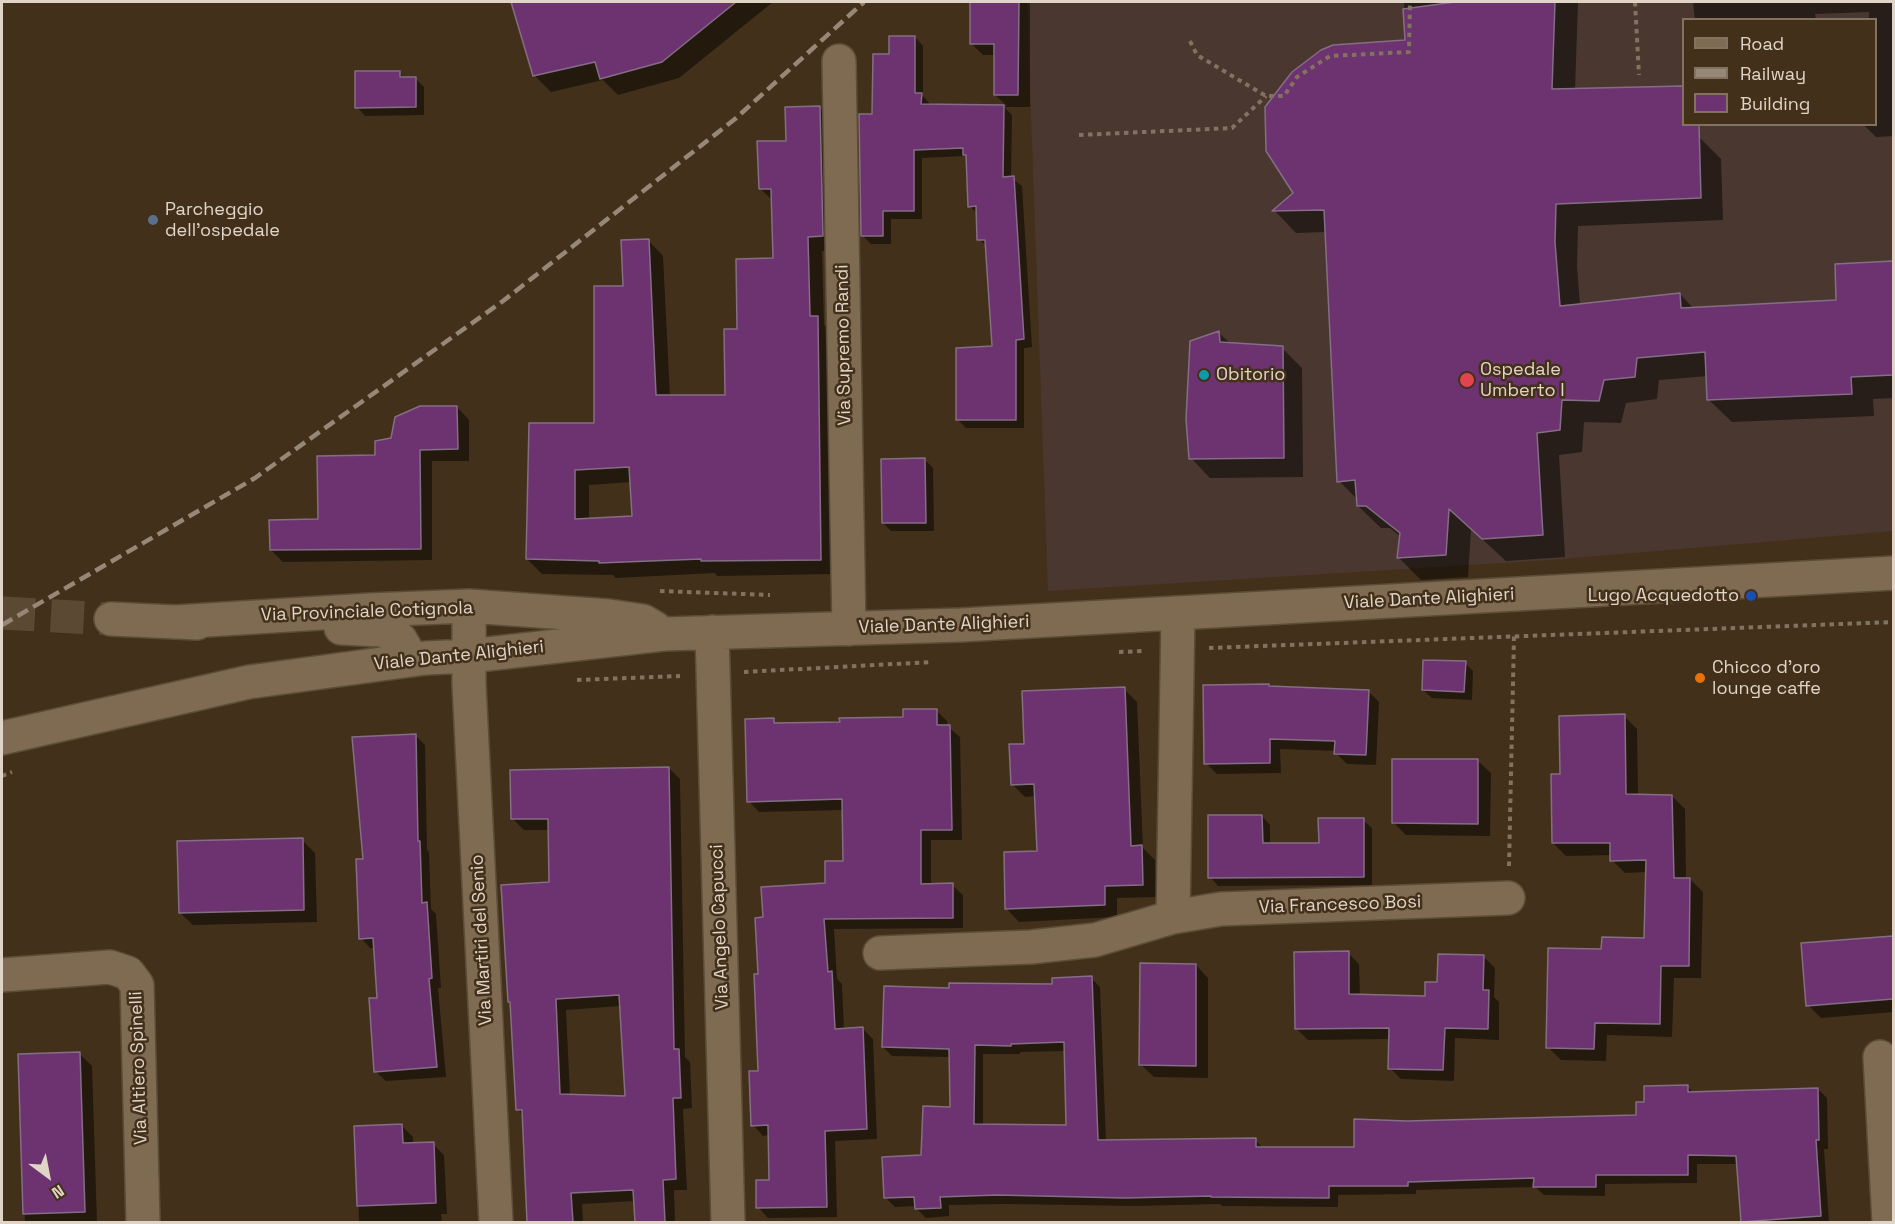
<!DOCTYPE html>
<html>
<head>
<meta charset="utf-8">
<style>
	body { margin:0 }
	#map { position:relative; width:1895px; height:1224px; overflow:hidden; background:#43301a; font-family:"Space Grotesk",sans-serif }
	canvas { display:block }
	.frame { position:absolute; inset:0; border:3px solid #e0d4c7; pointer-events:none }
	.legend { position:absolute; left:1682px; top:18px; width:195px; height:108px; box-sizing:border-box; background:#43301a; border:2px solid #82725f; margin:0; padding:8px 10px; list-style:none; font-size:18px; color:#e0d4c7 }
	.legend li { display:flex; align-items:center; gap:12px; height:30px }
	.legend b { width:30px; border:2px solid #82725f }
	.north { position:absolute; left:18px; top:1146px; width:60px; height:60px; -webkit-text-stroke:4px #43301a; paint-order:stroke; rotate:148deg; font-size:16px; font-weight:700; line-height:24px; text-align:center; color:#e0d4c7 }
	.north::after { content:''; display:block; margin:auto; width:21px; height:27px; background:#e0d4c7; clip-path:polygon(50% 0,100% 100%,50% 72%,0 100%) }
</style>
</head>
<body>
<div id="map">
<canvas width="1895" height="1224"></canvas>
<div class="frame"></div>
<ul class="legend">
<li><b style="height:8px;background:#7f6a52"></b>Road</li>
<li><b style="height:8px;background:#978776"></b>Railway</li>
<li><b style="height:16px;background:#6d3370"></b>Building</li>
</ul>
<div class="north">N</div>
</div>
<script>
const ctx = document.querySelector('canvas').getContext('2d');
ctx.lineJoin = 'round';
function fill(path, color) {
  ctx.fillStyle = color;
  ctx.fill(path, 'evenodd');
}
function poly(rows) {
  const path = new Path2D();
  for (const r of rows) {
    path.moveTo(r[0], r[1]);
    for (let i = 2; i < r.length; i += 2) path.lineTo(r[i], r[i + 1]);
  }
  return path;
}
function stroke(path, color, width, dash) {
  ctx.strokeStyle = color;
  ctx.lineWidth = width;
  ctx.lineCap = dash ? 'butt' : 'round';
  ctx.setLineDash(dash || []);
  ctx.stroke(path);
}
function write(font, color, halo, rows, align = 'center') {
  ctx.font = font + ' "Space Grotesk",sans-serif';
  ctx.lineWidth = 5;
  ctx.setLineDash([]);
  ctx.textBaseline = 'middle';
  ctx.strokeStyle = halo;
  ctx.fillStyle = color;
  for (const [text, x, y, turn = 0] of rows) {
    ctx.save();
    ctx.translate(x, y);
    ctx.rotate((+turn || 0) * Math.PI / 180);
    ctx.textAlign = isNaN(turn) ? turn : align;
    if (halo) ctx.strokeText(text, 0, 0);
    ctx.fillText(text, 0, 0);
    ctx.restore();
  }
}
const medical = poly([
	[1027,2,1893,2,1893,531,1551,560,1048,591],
	[1684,20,1876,20,1876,124,1684,124]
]);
const shadow = poly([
	[513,2,773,2,679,78,618,95,603,80,551,92,534,75],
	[971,2,1030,2,1030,107,1004,107,1012,115,1011,178,1022,186,1032,347,1024,348,1024,428,966,428,957,419,994,348,987,247,979,239,978,214,969,206,968,158,966,156,922,158,922,219,891,219,891,244,871,244,862,235,873,115,890,55,915,37,923,46,923,96,929,103,929,106,1007,106,995,95,996,55,983,55,971,43],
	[1404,2,1578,2,1575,90,1674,138,1698,136,1721,159,1723,220,1578,226,1577,266,1580,305,1680,294,1694,309,1838,302,1837,265,1894,263,1894,398,1873,399,1874,416,1732,422,1709,400,1708,376,1659,380,1657,399,1626,403,1621,423,1584,422,1582,452,1559,455,1565,557,1506,561,1471,529,1468,577,1421,580,1399,558,1401,537,1390,528,1381,528,1358,506,1358,500,1339,481,1326,232,1296,233,1275,211,1295,194,1406,42],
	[1693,2,1894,2,1894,136,1876,137,1863,124,1876,124,1876,20,1869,20,1869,12,1815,14,1816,20,1695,20],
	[400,73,405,79,416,79,424,87,424,115,365,116,357,107],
	[820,108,835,123,838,251,822,251,824,325,833,333,836,574,717,576,715,573,616,578,613,575,542,574,527,559,596,425,625,287,648,240,663,256,670,397,726,396,739,331,775,259,773,201,760,188,787,142],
	[632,482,633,518,589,520,589,485],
	[1219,333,1231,344,1282,348,1302,368,1303,477,1210,478,1191,458],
	[457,407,469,420,469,461,432,461,432,560,283,562,271,550,319,520,392,439],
	[925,460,933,468,934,531,891,531,883,523],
	[1465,663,1473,671,1472,700,1432,698,1423,690],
	[1270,688,1368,691,1379,702,1376,765,1347,764,1336,753,1336,751,1280,749,1281,773,1217,774,1206,763],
	[1124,689,1137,702,1143,848,1155,860,1156,897,1117,898,1117,917,1019,922,1007,909,1039,852,1036,796,1025,797,1012,784,1026,745],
	[936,710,947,721,947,726,960,737,962,840,931,840,931,885,952,885,963,895,963,928,834,929,837,979,842,984,844,1030,863,1029,873,1039,877,1139,835,1141,837,1217,768,1218,758,1207,770,1181,769,1135,763,1136,753,1125,759,1072,765,919,827,885,844,862,844,810,759,812,749,801,773,720,778,725,841,723,904,719],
	[1624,716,1637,729,1638,796,1672,796,1685,809,1686,879,1690,879,1703,892,1701,978,1674,978,1672,1037,1607,1035,1606,1061,1561,1060,1548,1047,1603,951,1646,940,1647,872,1625,873,1612,860,1612,855,1566,856,1553,843,1561,776],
	[416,736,425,745,427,850,429,852,431,909,436,914,441,988,438,988,446,1077,386,1081,376,1072,379,999,375,948,370,948,361,938,365,860],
	[1478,761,1491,773,1490,836,1406,835,1393,822],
	[669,768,680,779,685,1057,690,1062,692,1108,683,1109,687,1190,674,1190,675,1222,637,1222,635,1201,582,1204,583,1222,528,1222,524,1116,517,1109,512,1004,509,1002,551,884,550,830,524,830,513,819],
	[621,1006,627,1098,570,1096,566,1010],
	[1262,816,1270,825,1270,845,1320,844,1363,820,1372,828,1372,885,1218,886,1210,877],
	[302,840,315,853,317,922,193,925,180,913],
	[1894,937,1894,1012,1821,1018,1808,1005,1803,945],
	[1348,953,1359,964,1360,996,1426,997,1438,983,1483,956,1495,968,1494,997,1499,1002,1499,1040,1455,1038,1454,1081,1401,1079,1390,1068,1390,1039,1308,1040,1297,1029],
	[1196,965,1208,978,1208,1078,1154,1077,1141,1065],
	[1091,978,1100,987,1106,1142,1255,1140,1264,1149,1356,1149,1407,1122,1638,1116,1645,1104,1688,1087,1694,1093,1818,1089,1827,1098,1828,1149,1824,1149,1829,1222,1742,1222,1738,1164,1697,1164,1697,1183,1605,1184,1605,1196,1544,1195,1535,1187,1416,1190,1416,1194,1338,1195,1338,1207,1222,1206,1220,1204,1135,1206,1006,1204,949,1205,949,1216,926,1218,917,1209,916,1206,895,1207,886,1198,923,1157,951,1109,950,1057,892,1056,883,1047,951,989,1054,986],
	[1065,1051,1067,1127,983,1126,983,1054,1020,1054,1020,1052],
	[79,1053,92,1066,97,1222,25,1222,19,1056],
	[402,1126,413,1137,413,1144,433,1144,444,1155,447,1214,441,1214,442,1222,359,1222,356,1127]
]);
const building = poly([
	[511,2,736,2,662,62,600,79,595,62,533,76,511,2],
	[970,2,1019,2,1018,95,994,95,994,44,970,44,970,2],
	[1455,2,1555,2,1552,89,1683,86,1683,124,1699,124,1701,198,1556,204,1555,242,1560,306,1680,293,1681,308,1836,300,1835,264,1893,261,1893,375,1851,377,1852,394,1707,400,1705,352,1637,358,1635,377,1604,380,1599,401,1562,400,1560,430,1537,433,1543,535,1482,539,1449,509,1446,555,1397,558,1400,533,1366,506,1357,506,1355,480,1337,482,1324,210,1272,211,1293,193,1266,151,1265,107,1292,72,1321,50,1333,45,1405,40,1403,9,1455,2],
	[889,36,915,36,915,93,922,93,921,104,1004,105,1003,177,1014,176,1024,339,1016,340,1016,420,956,420,956,348,992,346,985,240,977,240,976,206,968,207,966,155,963,155,963,148,914,150,914,211,883,211,883,236,861,236,859,114,872,114,873,54,889,54,889,36],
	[355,71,400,71,400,77,416,77,416,107,355,108,355,71],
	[820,106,823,236,808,237,810,316,818,316,821,560,701,561,701,559,599,563,599,561,526,559,529,423,594,423,594,286,623,286,621,240,649,239,656,395,725,395,724,329,737,329,736,259,773,258,771,189,759,189,757,141,786,141,785,107,820,106],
	[629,467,632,516,575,519,575,470,629,467],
	[1219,331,1220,342,1283,346,1284,458,1189,459,1186,419,1190,341,1219,331],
	[420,406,457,406,458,449,420,450,421,549,270,550,269,520,318,519,317,456,375,455,375,441,391,438,395,417,420,406],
	[925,458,926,523,882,523,881,459,925,458],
	[1423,660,1466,661,1464,692,1422,690,1423,660],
	[1269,684,1269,686,1369,690,1366,755,1334,754,1335,741,1270,739,1270,763,1204,764,1203,685,1269,684],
	[1125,687,1131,846,1142,845,1143,885,1105,886,1105,905,1005,909,1004,852,1037,851,1034,784,1011,785,1009,744,1024,744,1022,691,1125,687],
	[903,709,937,709,937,725,950,725,952,830,921,830,921,884,953,883,953,918,824,919,828,972,832,971,835,1029,863,1027,867,1129,825,1131,827,1207,756,1208,756,1180,769,1180,768,1125,751,1126,749,1071,758,1071,754,974,758,974,755,918,763,917,761,887,825,883,825,861,843,861,842,799,747,802,745,719,774,718,774,723,840,722,839,718,903,717,903,709],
	[1625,714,1626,794,1672,795,1674,878,1690,878,1689,966,1661,966,1660,1024,1595,1023,1594,1049,1546,1048,1548,948,1601,949,1602,937,1644,938,1646,860,1610,861,1610,843,1552,843,1551,774,1560,774,1559,716,1625,714],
	[416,734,418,841,420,841,422,903,427,902,432,978,429,979,437,1067,374,1072,369,998,377,998,373,938,359,939,356,859,363,859,352,737,416,734],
	[1392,759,1478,759,1478,824,1392,823,1392,759],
	[669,767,674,1049,679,1049,681,1098,673,1098,676,1179,663,1180,665,1222,635,1222,633,1190,571,1193,573,1222,527,1222,522,1110,516,1110,510,1002,508,1002,501,885,549,882,548,819,511,819,510,770,669,767],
	[619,995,625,1096,560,1094,556,999,619,995],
	[1208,815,1262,815,1263,843,1319,843,1318,818,1364,818,1364,877,1208,878,1208,815],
	[303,838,304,910,179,913,177,841,303,838],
	[1893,936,1893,999,1806,1006,1801,943,1893,936],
	[1349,951,1349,994,1425,996,1425,982,1437,982,1438,954,1484,955,1483,990,1489,990,1488,1029,1445,1028,1443,1070,1388,1069,1389,1028,1295,1029,1294,952,1349,951],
	[1140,963,1196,964,1196,1066,1139,1065,1140,963],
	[1092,976,1098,1140,1256,1138,1256,1147,1354,1147,1354,1119,1407,1121,1636,1115,1636,1102,1644,1102,1644,1086,1688,1085,1688,1092,1818,1088,1819,1140,1816,1140,1821,1216,1741,1222,1736,1156,1688,1155,1688,1175,1596,1175,1596,1187,1533,1187,1534,1178,1408,1182,1408,1186,1329,1186,1329,1198,1211,1197,1211,1196,1125,1198,997,1195,940,1197,941,1208,915,1209,914,1197,884,1198,882,1157,921,1155,923,1106,950,1107,949,1049,882,1047,884,986,949,988,949,983,1052,984,1052,978,1092,976],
	[1064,1042,1066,1125,974,1124,975,1045,1011,1046,1011,1044,1064,1042],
	[80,1052,85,1212,23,1214,18,1054,80,1052],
	[402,1124,403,1143,434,1142,436,1203,357,1206,354,1126,402,1124]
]);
const minorTunnel = poly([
	[2,613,111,619]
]);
const path = poly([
	[1635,2,1639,75],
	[1190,41,1197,55,1244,83,1266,96,1284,96,1297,77,1330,56,1409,52,1410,2],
	[1079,135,1232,128,1266,96],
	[660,591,770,595],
	[1209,648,1894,622],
	[1119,652,1144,651],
	[744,672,932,662],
	[577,680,680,676],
	[2,776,12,772],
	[1509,866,1514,636]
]);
const minor = poly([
	[839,61,849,629],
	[469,606,469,684,496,1222],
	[111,619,197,623],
	[175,622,370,610,469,606,609,616,643,621,655,628],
	[341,628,382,630,400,639,412,660],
	[712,632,728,1222],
	[2,738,249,682,426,658,470,656,664,634,961,625,1894,573],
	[1173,917,1178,613],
	[880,953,1031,947,1095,940,1173,917,1221,909,1508,898],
	[2,975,110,967,128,973,137,985,143,1222],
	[1880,1057,1889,1222]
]);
const rail = poly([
	[2,625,255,478,503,301,735,119,864,2]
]);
const markers = [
	[153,220,6,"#5c6f8a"],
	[1204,375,6,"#0f9aa8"],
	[1467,380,8,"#e0444e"],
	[1751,596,6,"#1a4fb4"],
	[1700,678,6,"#e8710a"]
];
const poiNames = [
	["Parcheggio",165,210],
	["dell'ospedale",165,231],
	["Ospedale",1480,370],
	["Umberto I",1480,391],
	["Obitorio",1216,375],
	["Lugo Acquedotto",1739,596,"right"],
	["Chicco d'oro",1712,668],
	["lounge caffe",1712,689]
];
const streetNames = [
	["Via Supremo Randi",844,345,-91],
	["Viale Dante Alighieri",1429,599,-3],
	["Via Provinciale Cotignola",367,612,-2],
	["Viale Dante Alighieri",944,625,-2],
	["Viale Dante Alighieri",459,656,-6],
	["Via Francesco Bosi",1340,905,-2],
	["Via Angelo Capucci",720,927,-92],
	["Via Martiri del Senio",482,940,-93],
	["Via Altiero Spinelli",139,1068,-92]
];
fill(medical, '#4a372f');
fill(shadow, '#0007');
fill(building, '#6d3370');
stroke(building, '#846e85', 1.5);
stroke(minorTunnel, '#5b4934', 33, [33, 16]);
stroke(minor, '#5c4d39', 36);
stroke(path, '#827260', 4, [4.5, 4.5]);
stroke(minor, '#7f6a52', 33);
stroke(rail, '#978776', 4.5, [12, 6]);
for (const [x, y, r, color] of markers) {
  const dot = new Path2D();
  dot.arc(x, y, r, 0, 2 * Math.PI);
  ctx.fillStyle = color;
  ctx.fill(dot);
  stroke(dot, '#43301a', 2);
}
write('18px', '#e0d4c7', '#43301a', poiNames, 'left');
write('18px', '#e0d4c7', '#43301a', streetNames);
</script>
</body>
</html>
